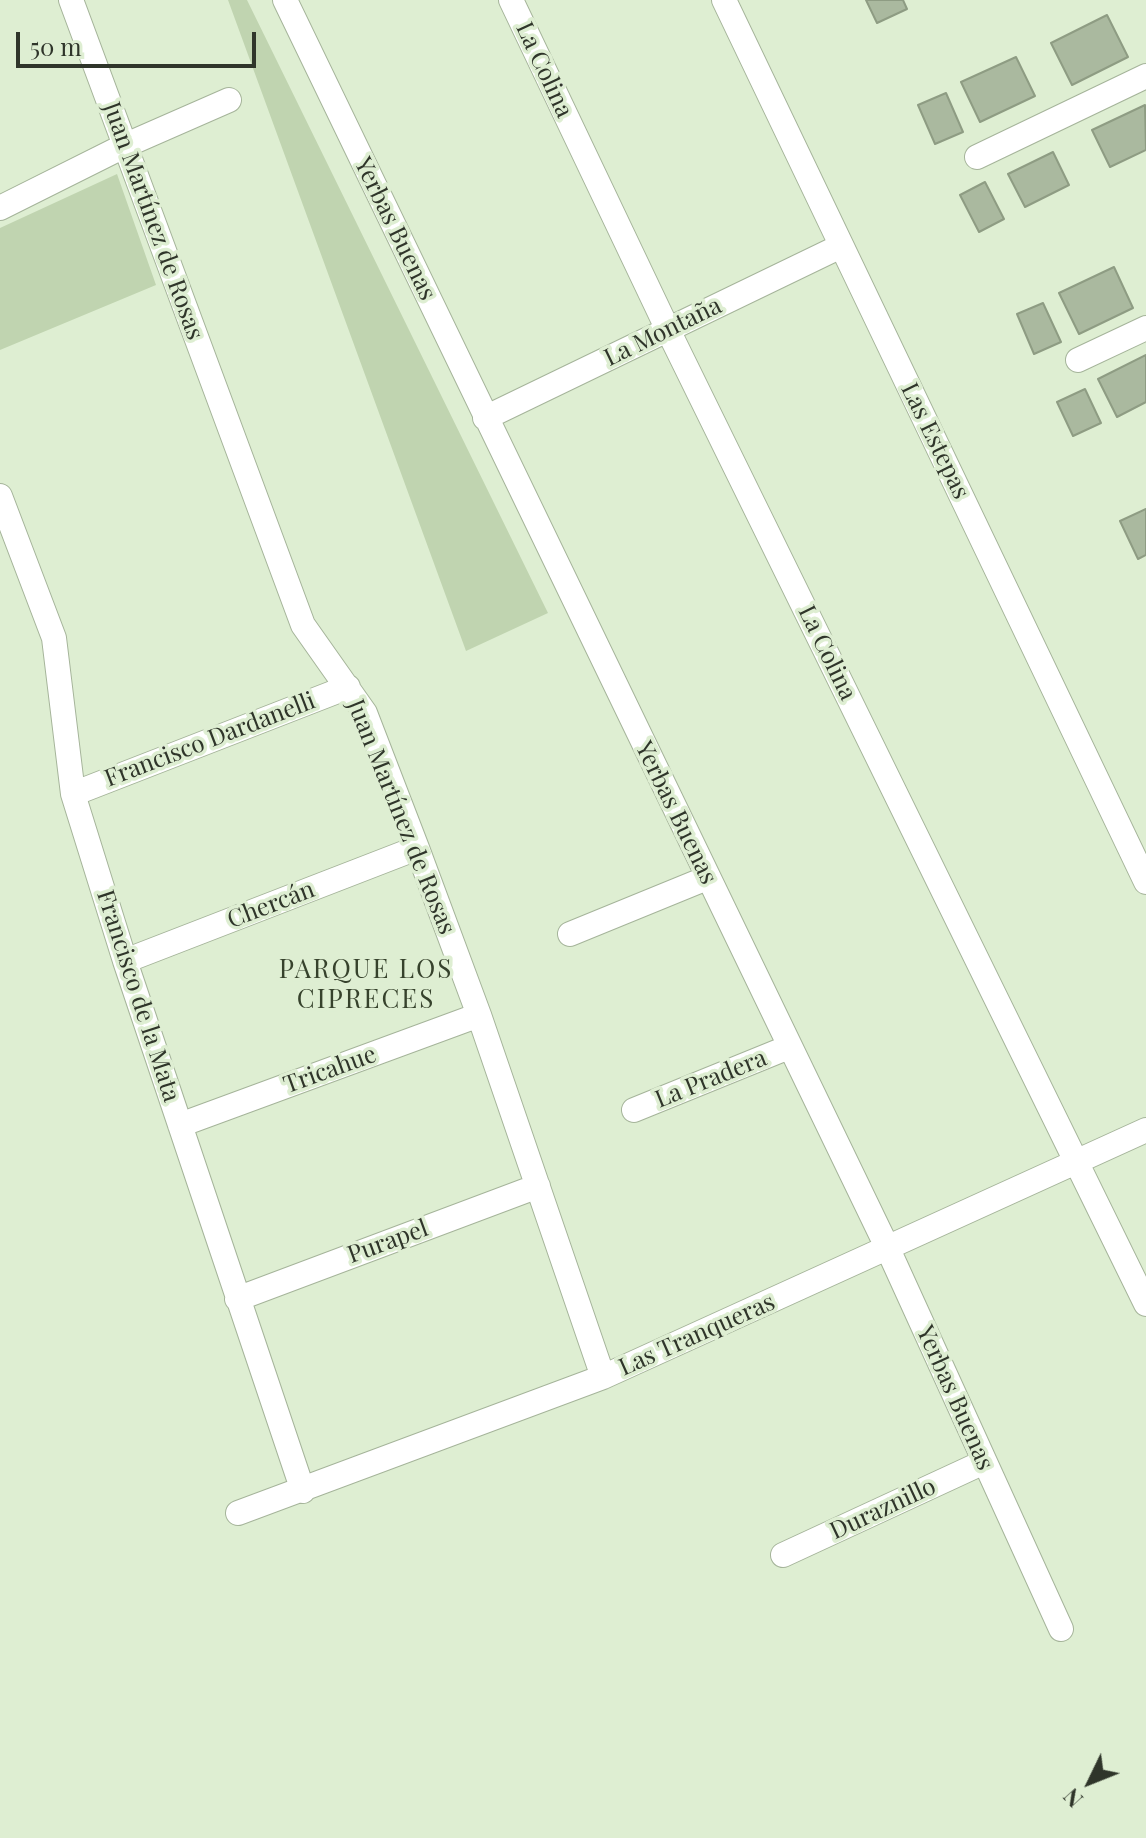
<!DOCTYPE html>
<html>
<head>
<meta charset="utf-8">
<style>
	body { margin:0 }
	#map { position:relative; width:1146px; height:1838px; overflow:hidden; background:#deeed2; font-family:"Playfair Display",serif }
	canvas { display:block }
	.north { position:absolute; left:1050px; top:1742px; width:80px; height:80px; -webkit-text-stroke:6px #deeed2; paint-order:stroke; rotate:227deg; font-size:22px; font-weight:700; line-height:32px; text-align:center; color:#2f352a }
	.north::after { content:''; display:block; margin:auto; width:28px; height:36px; background:#2f352a; clip-path:polygon(50% 0,100% 100%,50% 72%,0 100%) }
	.scale { position:absolute; left:16px; top:32px; width:240px; height:36px; box-sizing:border-box; border:4px solid #2f352a; border-top:0; padding-left:10px; font-size:24px; line-height:28px; white-space:nowrap; color:#2f352a; -webkit-text-stroke:6px #deeed2; paint-order:stroke }
</style>
</head>
<body>
<div id="map">
<canvas width="1146" height="1838"></canvas>
<div class="north">N</div>
<div class="scale">50 m</div>
</div>
<script>
const ctx = document.querySelector('canvas').getContext('2d');
ctx.lineJoin = 'round';
function fill(path, color) {
  ctx.fillStyle = color;
  ctx.fill(path, 'evenodd');
}
function poly(rows) {
  const path = new Path2D();
  for (const r of rows) {
    path.moveTo(r[0], r[1]);
    for (let i = 2; i < r.length; i += 2) path.lineTo(r[i], r[i + 1]);
  }
  return path;
}
function stroke(path, color, width, dash) {
  ctx.strokeStyle = color;
  ctx.lineWidth = width;
  ctx.lineCap = dash ? 'butt' : 'round';
  ctx.setLineDash(dash || []);
  ctx.stroke(path);
}
function write(font, color, halo, rows, align = 'center') {
  ctx.font = font + ' "Playfair Display",serif';
  ctx.lineWidth = 7;
  ctx.setLineDash([]);
  ctx.textBaseline = 'middle';
  ctx.strokeStyle = halo;
  ctx.fillStyle = color;
  for (const [text, x, y, turn = 0] of rows) {
    ctx.save();
    ctx.translate(x, y);
    ctx.rotate((+turn || 0) * Math.PI / 180);
    ctx.textAlign = isNaN(turn) ? turn : align;
    if (halo) ctx.strokeText(text, 0, 0);
    ctx.fillText(text, 0, 0);
    ctx.restore();
  }
}
const green = poly([
	[228,0,247,0,548,613,466,651],
	[117,174,156,285,0,350,0,228]
]);
const building = poly([
	[866,0,903,0,907,9,877,23,866,0],
	[1107,15,1128,57,1072,85,1051,43,1107,15],
	[1016,57,1035,96,980,122,961,82,1016,57],
	[946,93,963,132,935,144,918,105,946,93],
	[1145,105,1146,150,1110,167,1092,130,1145,105],
	[1053,152,1069,185,1025,207,1008,174,1053,152],
	[985,182,1004,219,979,232,960,195,985,182],
	[1114,267,1133,308,1079,334,1059,293,1114,267],
	[1043,303,1061,342,1034,354,1017,314,1043,303],
	[1146,355,1146,402,1117,417,1098,379,1146,355],
	[1085,389,1101,423,1073,436,1057,402,1085,389],
	[1146,509,1146,555,1138,559,1120,521,1146,509]
]);
const minor = poly([
	[71,0,303,625,365,713,417,848,479,1015,603,1377],
	[285,0,888,1249,1061,1629],
	[511,0,668,330,1146,1304],
	[724,0,1146,882],
	[977,157,1146,76],
	[0,208,124,146,229,100],
	[1078,360,1146,328],
	[485,418,841,246],
	[0,496,54,638,73,794,125,961,303,1491],
	[73,794,348,687],
	[570,934,707,878],
	[125,961,417,848],
	[634,1110,789,1047],
	[180,1125,479,1015],
	[237,1299,538,1186],
	[238,1513,603,1377,1146,1130],
	[783,1555,984,1462]
]);
const streetNames = [
	["La Colina",544,70,65],
	["Juan Martínez de Rosas",153,221,70],
	["Yerbas Buenas",395,229,64],
	["La Montaña",663,332,-26],
	["Las Estepas",935,441,64],
	["La Colina",827,653,64],
	["Francisco Dardanelli",210,740,-21],
	["Yerbas Buenas",676,813,64],
	["Juan Martínez de Rosas",401,817,68],
	["Chercán",271,905,-21],
	["Francisco de la Mata",138,996,72],
	["Tricahue",330,1070,-20],
	["La Pradera",711,1079,-22],
	["Purapel",388,1242,-20],
	["Las Tranqueras",697,1335,-24],
	["Yerbas Buenas",955,1398,66],
	["Duraznillo",883,1509,-25]
];
const neighbourhoodNames = [
	["PARQUE LOS",366,970],
	["CIPRECES",366,1000]
];
fill(green, '#c0d4b0');
fill(building, '#aab99f');
stroke(building, '#8e9c83', 2);
stroke(minor, '#a5b49a', 26);
stroke(minor, '#fff', 24);
write('24px', '#2f352a', '#deeed2', streetNames);
ctx.letterSpacing = '2px';
write('26px', '#36422c', '#deeed2', neighbourhoodNames);
ctx.letterSpacing = '0px';
</script>
</body>
</html>
